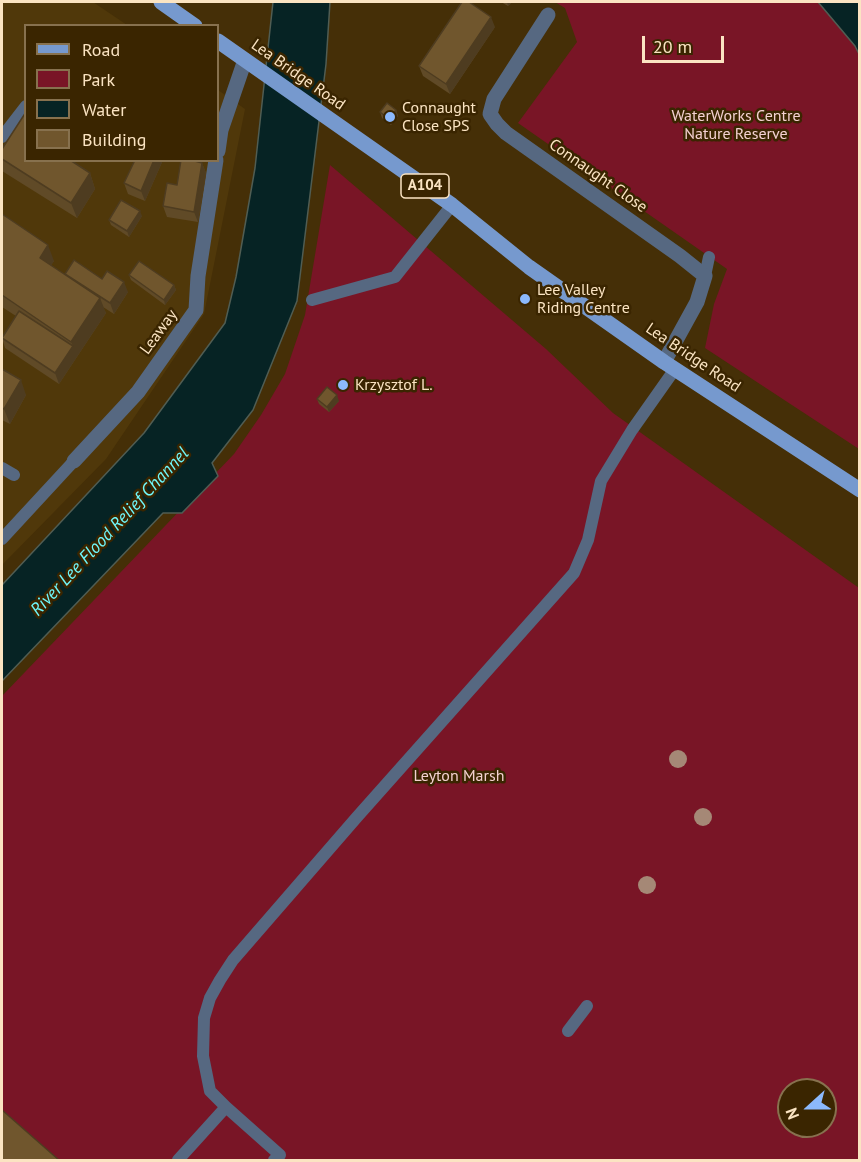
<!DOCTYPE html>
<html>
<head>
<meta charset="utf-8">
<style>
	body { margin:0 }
	#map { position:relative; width:861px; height:1162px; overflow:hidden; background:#452f07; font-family:"PT Sans",sans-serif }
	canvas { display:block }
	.frame { position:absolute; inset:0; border:3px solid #fbe4c2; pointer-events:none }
	.legend { position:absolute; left:24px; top:24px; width:195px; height:138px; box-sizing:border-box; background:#3a2500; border:2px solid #87714e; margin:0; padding:8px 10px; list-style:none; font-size:18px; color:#fbe4c2 }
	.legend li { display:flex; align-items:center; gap:12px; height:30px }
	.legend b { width:30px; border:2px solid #87714e }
	.north { position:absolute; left:777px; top:1078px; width:60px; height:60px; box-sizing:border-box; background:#3a2500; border:2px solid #87714e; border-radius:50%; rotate:249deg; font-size:16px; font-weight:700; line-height:24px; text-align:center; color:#fbe4c2 }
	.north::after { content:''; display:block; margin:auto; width:21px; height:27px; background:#8cb9fc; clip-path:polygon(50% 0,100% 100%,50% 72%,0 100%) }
	.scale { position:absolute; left:642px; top:36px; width:82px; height:27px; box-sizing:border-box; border:3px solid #fbe4c2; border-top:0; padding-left:8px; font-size:18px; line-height:21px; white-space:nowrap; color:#fbe4c2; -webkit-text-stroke:4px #3a2500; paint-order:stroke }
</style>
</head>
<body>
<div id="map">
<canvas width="861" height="1162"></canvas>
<div class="frame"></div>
<ul class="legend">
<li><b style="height:8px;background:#7699ce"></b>Road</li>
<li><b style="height:16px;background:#791526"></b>Park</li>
<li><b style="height:16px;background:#062324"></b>Water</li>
<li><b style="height:16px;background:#70562d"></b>Building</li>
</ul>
<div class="north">N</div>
<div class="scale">20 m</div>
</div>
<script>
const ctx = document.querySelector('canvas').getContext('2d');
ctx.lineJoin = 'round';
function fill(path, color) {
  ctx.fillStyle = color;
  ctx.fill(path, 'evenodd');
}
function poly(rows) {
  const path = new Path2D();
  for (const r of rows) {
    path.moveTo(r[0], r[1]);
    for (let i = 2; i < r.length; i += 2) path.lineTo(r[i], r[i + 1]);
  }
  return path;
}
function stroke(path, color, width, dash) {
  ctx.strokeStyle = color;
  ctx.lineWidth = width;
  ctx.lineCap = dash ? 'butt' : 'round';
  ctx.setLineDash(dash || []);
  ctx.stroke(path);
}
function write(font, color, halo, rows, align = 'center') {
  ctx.font = font + ' "PT Sans",sans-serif';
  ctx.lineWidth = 5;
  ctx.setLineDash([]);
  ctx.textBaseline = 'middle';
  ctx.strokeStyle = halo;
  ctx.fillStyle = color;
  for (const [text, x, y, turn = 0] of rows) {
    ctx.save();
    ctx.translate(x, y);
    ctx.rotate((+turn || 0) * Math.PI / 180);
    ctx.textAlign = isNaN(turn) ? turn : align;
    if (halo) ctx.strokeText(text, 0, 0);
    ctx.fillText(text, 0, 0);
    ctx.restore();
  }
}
const built = poly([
	[2,2,93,2,127,25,26,26,26,160,218,160,218,90,245,109,204,314,106,459,2,565]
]);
const green = poly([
	[555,2,859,2,859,449,705,348,714,304,727,269,518,123,577,42,565,8],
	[330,165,546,349,613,413,859,588,859,1160,2,1160,2,696,234,454,261,415,285,374,305,315],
	[789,1090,825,1090,825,1126,789,1126]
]);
const water = poly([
	[273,2,330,2,326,64,297,301,253,410,212,463,218,476,182,513,163,513,2,681,2,585,144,433,225,323,236,277,255,168,273,2],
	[818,2,859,2,859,54,855,46,818,2]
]);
const lane = poly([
	[2,137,26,106],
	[705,276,709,257],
	[312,300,395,277,452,205],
	[2,468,14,475],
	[2,539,74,461],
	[568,1031,587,1006],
	[226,1107,210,1091,203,1056,204,1018,210,998,220,980,233,960,357,817,574,573,588,540,601,481,632,430,675,369],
	[178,1160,226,1107,280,1155,274,1160]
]);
const street = poly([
	[548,15,494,99,490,114,497,124,506,133,680,256,705,276,697,302,664,362],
	[218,151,221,130,245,60],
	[74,461,138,392,196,310,198,276,216,160]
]);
const primary = poly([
	[161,2,195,26],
	[218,41,452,205,529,267,664,362,860,490]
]);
const trees = [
	[678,759],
	[703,817],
	[647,885]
];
const wall = poly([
	[501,2,512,2,508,6],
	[495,27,450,94,423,76,419,66],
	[396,110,398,116,391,125,382,118,380,112],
	[2,149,26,160,90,173,95,189,77,218,2,171],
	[135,160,163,160,145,201,128,194,124,183],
	[202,163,206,173,198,222,167,217,163,206,177,185],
	[2,214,54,261,51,265,65,275,102,279,128,292,114,314,103,307,106,313,59,384,5,348,2,338,16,316,2,307],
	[142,216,129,237,111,225,109,220],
	[129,275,174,285,176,290,165,305,131,280],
	[2,369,26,395,10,424,2,420],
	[317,399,339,401,329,412,319,404]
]);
const shadedWall = poly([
	[507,2,512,2,508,6],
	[491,17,495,27,450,94,446,84],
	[396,110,398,116,391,125,389,119],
	[154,160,163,160,145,201,141,191],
	[202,163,206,173,198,222,194,212],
	[90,173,95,189,77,218,71,203],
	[140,211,142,216,129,237,127,231],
	[48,245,54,261,46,273,40,258],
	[124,282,128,292,114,314,110,303],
	[174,285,176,290,165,305,164,300],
	[100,298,106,313,59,384,55,373,73,346,71,342],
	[21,380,26,395,10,424,4,409],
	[337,395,339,401,329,412,327,407]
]);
const building = poly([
	[462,2,469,2,491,17,446,84,419,66,462,2],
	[387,103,396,110,389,119,380,112,387,103],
	[26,112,26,160,70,160,90,173,71,203,2,159,2,149,26,112],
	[135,160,154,160,141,191,124,183,135,160],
	[181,160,191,160,202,163,194,212,163,206,167,183,177,185,181,160],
	[121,200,140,211,127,231,109,220,121,200],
	[2,214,48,245,40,258,100,298,71,342,2,295,2,214],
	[74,260,102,279,107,271,124,282,110,303,65,274,74,260],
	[139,261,174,285,164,300,129,275,139,261],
	[19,311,73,346,55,373,2,338,19,311],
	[2,369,21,380,4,409,2,408,2,369],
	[327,387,337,395,327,407,317,399,327,387],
	[2,1110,60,1161,2,1161,2,1110]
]);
const markers = [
	[390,117,6,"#8cb9fc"],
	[525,299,6,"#8cb9fc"],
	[343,385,6,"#8cb9fc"]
];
const shields = [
	[425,186,48]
];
const shieldNames = [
	["A104",425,186]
];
const streetNames = [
	["Lea Bridge Road",298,75,35],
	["Connaught Close",598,176,35],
	["Leaway",159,332,-54],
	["Lea Bridge Road",693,358,34]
];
const poiNames = [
	["Connaught",402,108],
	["Close SPS",402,126],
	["Lee Valley",537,290],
	["Riding Centre",537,308],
	["Krzysztof L.",355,385]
];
const parkNames = [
	["WaterWorks Centre",736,116],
	["Nature Reserve",736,134],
	["Leyton Marsh",459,776]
];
const waterNames = [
	["River Lee Flood Relief Channel",110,532,-47]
];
fill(built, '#50380a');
fill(green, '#791526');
fill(water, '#062324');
stroke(water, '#505d53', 1.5);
stroke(lane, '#566881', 12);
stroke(street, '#566881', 15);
stroke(primary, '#7699ce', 15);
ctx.fillStyle = '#a58876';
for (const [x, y] of trees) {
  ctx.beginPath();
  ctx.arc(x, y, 9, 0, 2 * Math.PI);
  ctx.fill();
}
fill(wall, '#604a27');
fill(shadedWall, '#4e3c20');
fill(building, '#70562d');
stroke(building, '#4e3c20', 1.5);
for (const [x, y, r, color] of markers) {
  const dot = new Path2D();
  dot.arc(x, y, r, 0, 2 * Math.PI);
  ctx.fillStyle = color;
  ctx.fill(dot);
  stroke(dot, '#3a2500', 2);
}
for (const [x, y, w] of shields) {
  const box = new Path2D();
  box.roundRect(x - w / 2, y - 12, w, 24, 4.5);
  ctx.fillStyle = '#3a2500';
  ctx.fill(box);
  stroke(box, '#fbe4c2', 1.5);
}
write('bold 15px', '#fbe4c2', null, shieldNames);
write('16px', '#fbe4c2', '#3a2500', streetNames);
write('16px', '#fbe4c2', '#3a2500', poiNames, 'left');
write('16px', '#f4d1d1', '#3a2500', parkNames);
write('italic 18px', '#6ff8fc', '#3a2500', waterNames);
</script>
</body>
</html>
